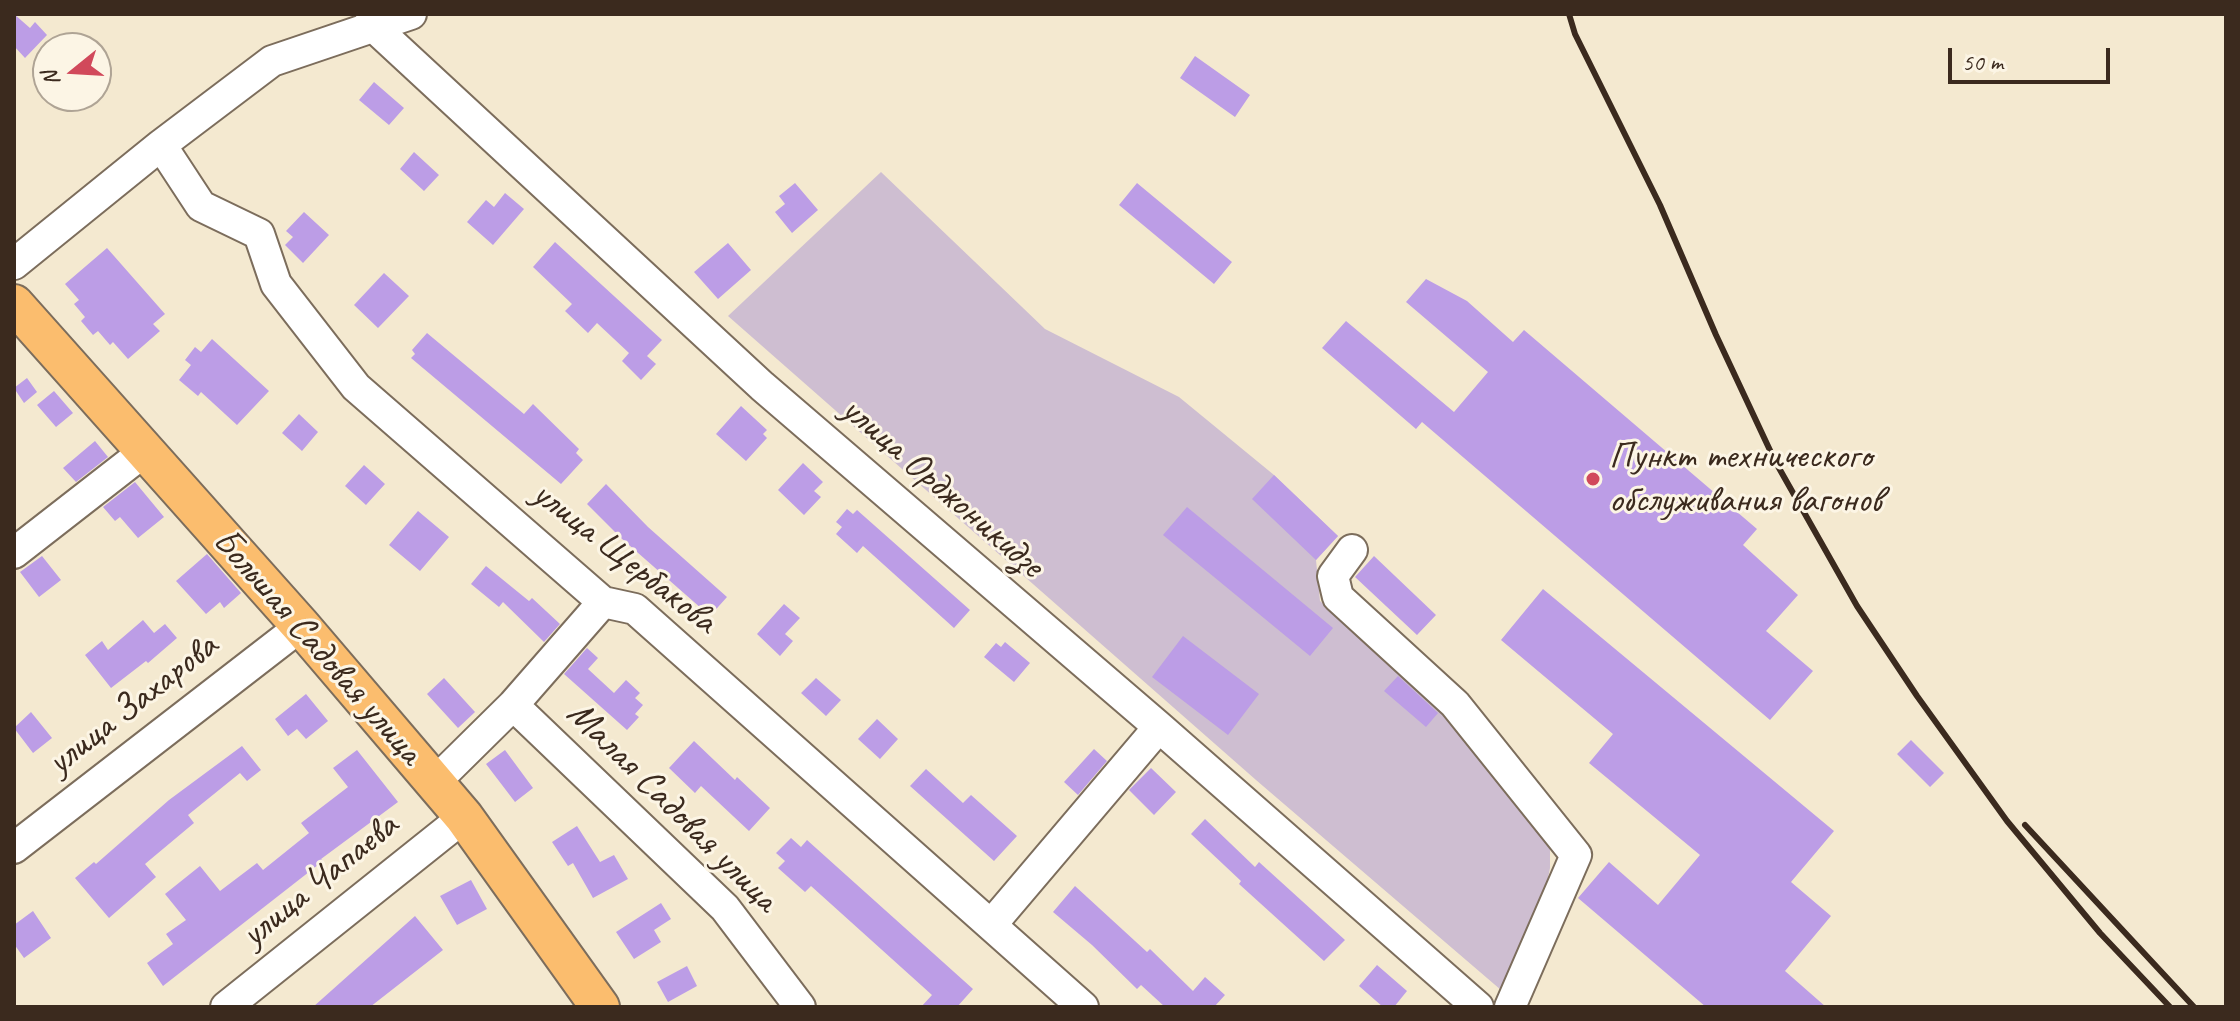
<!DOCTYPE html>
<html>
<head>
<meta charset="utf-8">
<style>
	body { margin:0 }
	#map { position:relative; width:2240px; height:1021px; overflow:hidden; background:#f4e9d0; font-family:Caveat,sans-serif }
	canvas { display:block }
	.frame { position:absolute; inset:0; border:16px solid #3b2a1e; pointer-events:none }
	.north { position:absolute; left:32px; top:32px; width:80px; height:80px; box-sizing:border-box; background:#fcf5e5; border:2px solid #afa495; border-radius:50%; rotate:252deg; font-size:22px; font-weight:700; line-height:32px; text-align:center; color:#3b2a1e }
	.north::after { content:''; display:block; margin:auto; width:28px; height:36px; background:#d1495b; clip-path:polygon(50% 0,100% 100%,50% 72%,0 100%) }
	.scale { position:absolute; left:1948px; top:48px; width:162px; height:36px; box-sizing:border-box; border:4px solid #3b2a1e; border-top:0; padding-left:10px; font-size:24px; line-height:28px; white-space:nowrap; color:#3b2a1e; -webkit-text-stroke:6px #fcf5e5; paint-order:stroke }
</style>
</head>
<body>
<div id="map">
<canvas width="2240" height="1021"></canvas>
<div class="frame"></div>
<div class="north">N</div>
<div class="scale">50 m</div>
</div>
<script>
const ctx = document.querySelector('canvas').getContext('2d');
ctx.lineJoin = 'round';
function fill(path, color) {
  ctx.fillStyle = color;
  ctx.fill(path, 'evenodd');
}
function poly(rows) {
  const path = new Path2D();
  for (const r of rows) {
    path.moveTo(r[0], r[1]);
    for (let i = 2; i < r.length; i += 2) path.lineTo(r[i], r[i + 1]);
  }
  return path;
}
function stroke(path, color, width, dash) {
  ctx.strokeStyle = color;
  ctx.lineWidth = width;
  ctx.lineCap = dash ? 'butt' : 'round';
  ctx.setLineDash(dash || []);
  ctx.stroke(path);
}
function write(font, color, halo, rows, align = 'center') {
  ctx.font = font + ' Caveat,sans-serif';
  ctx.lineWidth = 6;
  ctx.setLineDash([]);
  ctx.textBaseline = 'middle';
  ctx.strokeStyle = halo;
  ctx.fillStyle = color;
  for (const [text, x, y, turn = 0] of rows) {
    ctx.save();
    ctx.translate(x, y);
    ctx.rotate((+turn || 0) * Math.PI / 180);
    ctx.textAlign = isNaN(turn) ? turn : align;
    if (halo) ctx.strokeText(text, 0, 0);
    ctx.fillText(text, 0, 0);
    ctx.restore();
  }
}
const industrial = poly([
	[881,172,1045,329,1179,397,1274,475,1338,536,1316,560,1320,601,1444,706,1550,831,1550,868,1543,903,1501,990,1256,780,728,316]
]);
const building = poly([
	[14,14,30,28,35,22,47,35,25,58,14,46],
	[1195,56,1250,95,1235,117,1180,78],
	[374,82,404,108,389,125,359,100],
	[414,152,439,175,424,191,400,169],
	[795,183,818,210,792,233,775,212,785,204,779,196],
	[1137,183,1232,262,1214,284,1119,205],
	[505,193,524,209,493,245,467,222,486,200,494,207],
	[304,212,329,235,303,263,285,245,293,237,286,231],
	[555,242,662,340,647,356,656,364,641,380,622,361,629,353,597,323,588,333,565,311,572,304,533,267],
	[728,243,751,270,718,299,694,272],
	[107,248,165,314,153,324,160,331,128,359,113,342,110,345,98,331,93,335,81,321,85,317,74,304,79,300,65,284],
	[384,273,409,296,378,328,354,305],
	[1426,279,1467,301,1513,342,1524,330,1757,529,1743,545,1798,595,1766,631,1813,671,1770,720,1422,422,1416,429,1322,348,1346,321,1454,412,1488,372,1406,302],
	[427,333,524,414,533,404,579,449,576,453,583,460,561,484,411,358,415,354,412,350],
	[212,339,269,391,237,425,201,392,198,396,179,380,191,365,185,360,195,347,201,352],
	[27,378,37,392,24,403,14,388],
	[54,391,73,413,56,427,37,405],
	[741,406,767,430,763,434,767,438,746,461,716,434],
	[299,414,318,432,302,451,282,433],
	[95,441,108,457,76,482,63,468],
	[803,463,823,482,814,491,821,497,804,515,778,490],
	[364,465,385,484,366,505,345,486],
	[1274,475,1338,536,1316,560,1252,499],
	[135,482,164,517,138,538,120,517,115,521,103,507],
	[606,484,648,527,727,597,710,616,621,538,587,504],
	[1187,507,1333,628,1310,656,1163,535],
	[847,509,853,514,857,510,970,610,954,628,863,546,857,553,836,534,842,527,836,522],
	[418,511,449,537,420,571,389,545],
	[207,554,241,593,224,608,220,602,206,614,176,581],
	[42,556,61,580,39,597,20,572],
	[1374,556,1436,615,1417,635,1355,577],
	[486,566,529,601,532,598,560,624,544,642,503,602,499,607,471,584],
	[1543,589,1834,831,1791,882,1831,916,1785,971,1826,1007,1706,1007,1578,898,1609,862,1658,905,1700,855,1589,763,1613,734,1501,640],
	[784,604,800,618,785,634,793,641,780,656,757,634],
	[143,620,154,633,165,624,177,638,148,663,146,661,111,688,85,655,102,641,108,650],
	[1183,636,1259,694,1228,735,1152,677],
	[1005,642,1030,663,1014,682,984,657,996,643,1001,647],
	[587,648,598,658,588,669,614,693,626,680,640,693,635,698,643,705,635,714,639,717,627,730,564,674],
	[1398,676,1438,713,1426,727,1384,691],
	[444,678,475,712,458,728,427,694],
	[816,678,841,700,826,716,801,693],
	[306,694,328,721,306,739,297,729,288,736,275,719],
	[31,712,52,738,33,753,14,728],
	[877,719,898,739,880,759,858,739],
	[1911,740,1944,773,1930,787,1897,754],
	[694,741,735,780,737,777,770,808,749,831,701,786,695,793,669,768],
	[242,746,261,770,247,781,240,773,188,815,194,823,145,864,156,877,109,918,75,878,94,862,96,864,169,800],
	[1094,749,1107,761,1078,795,1064,782],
	[357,750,398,802,321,859,323,861,163,986,147,963,173,944,166,934,186,920,165,894,200,866,220,891,257,863,263,870,309,833,301,823,348,787,333,768],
	[505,750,533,788,515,802,486,764],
	[1151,768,1176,792,1154,815,1129,790],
	[926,769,963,803,971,795,1017,836,994,861,910,786],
	[1205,819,1255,867,1259,862,1345,940,1324,961,1239,884,1241,881,1191,834],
	[577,826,600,862,614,855,628,879,593,898,573,863,568,866,552,842],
	[791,838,801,847,807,840,973,989,957,1007,921,1007,932,995,811,886,805,892,778,868,785,861,776,853],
	[471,880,487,909,457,925,440,896],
	[1075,886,1147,952,1150,949,1193,991,1205,977,1225,995,1214,1007,1165,1007,1141,985,1137,989,1092,945,1053,912],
	[661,903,671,919,654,930,661,942,634,959,616,932],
	[33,911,51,938,24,958,14,944,14,925],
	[415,916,443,950,370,1007,313,1007],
	[1377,965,1407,991,1394,1007,1383,1007,1359,986],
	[687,966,697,986,668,1002,657,982]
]);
const minor = poly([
	[371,14,374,27,762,386,1159,727,1478,1007],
	[161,145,201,206,259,234,276,284,356,387,603,602,635,609,1083,1007],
	[14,264,161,145,272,61,411,14],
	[1352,550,1333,576,1338,597,1455,704,1576,855,1510,1007],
	[14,553,145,451],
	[513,705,725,908,800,1007],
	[435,782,513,705,603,602],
	[14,848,301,626],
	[991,925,1159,727],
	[226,1007,464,817]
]);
const major = poly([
	[14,304,301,626,464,817,600,1007]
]);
const rail = poly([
	[1569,14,1575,34,1660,205,1716,335,1775,461,1857,606,1917,696,2007,821,2100,933,2170,1007],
	[2025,825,2194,1007]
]);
const markers = [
	[1593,479,8,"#d1495b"]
];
const poiNames = [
	["Пункт технического",1609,457],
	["обслуживания вагонов",1609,501]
];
const streetNames = [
	["улица Орджоникидзе",942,488,41],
	["улица Щербакова",624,558,38],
	["Большая Садовая улица",317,647,49],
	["улица Захарова",133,705,-38],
	["Малая Садовая улица",672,807,45],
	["улица Чапаева",320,881,-39]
];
fill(industrial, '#cebed1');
fill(building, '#bc9de6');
stroke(minor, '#7c6d5c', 34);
stroke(major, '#7c6d5c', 42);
stroke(minor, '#fff', 30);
stroke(major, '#fbbd6e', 38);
stroke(rail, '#3b2a1e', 6);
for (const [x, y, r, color] of markers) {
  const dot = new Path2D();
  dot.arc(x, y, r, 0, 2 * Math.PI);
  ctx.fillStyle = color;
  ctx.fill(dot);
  stroke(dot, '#fcf5e5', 3);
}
write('38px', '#3b2a1e', '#fcf5e5', poiNames, 'left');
write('38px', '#3b2a1e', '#fcf5e5', streetNames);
</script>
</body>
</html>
